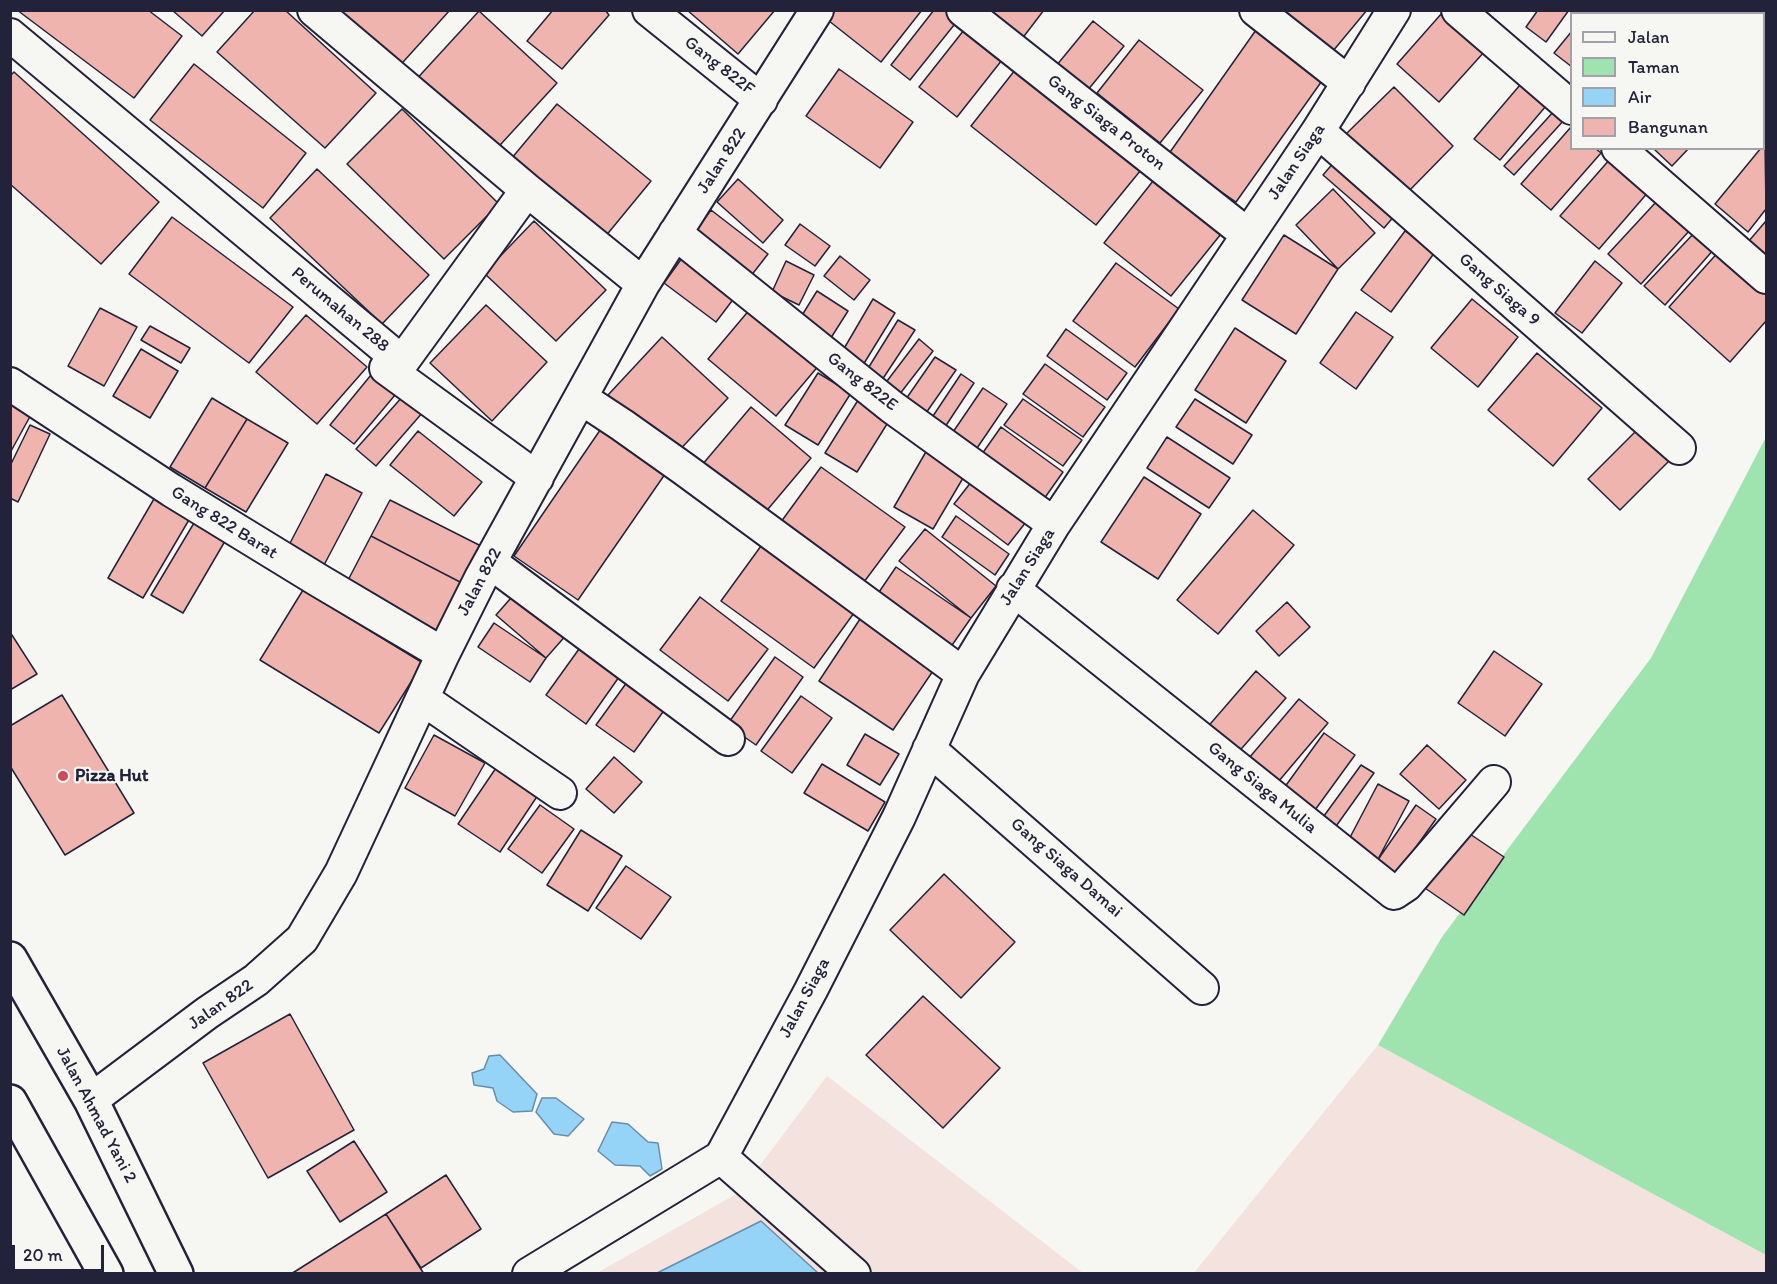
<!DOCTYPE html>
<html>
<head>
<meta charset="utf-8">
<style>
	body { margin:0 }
	#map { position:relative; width:1777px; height:1284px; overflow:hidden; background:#f6f6f2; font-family:Itim,sans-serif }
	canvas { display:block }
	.frame { position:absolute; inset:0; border:12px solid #22223b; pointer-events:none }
	.legend { position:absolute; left:1570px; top:12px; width:195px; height:138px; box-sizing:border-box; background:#f6f6f2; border:2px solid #a1a1a9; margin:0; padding:8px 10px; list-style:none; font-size:18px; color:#22223b }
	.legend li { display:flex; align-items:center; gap:12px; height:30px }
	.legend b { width:30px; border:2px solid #a1a1a9 }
	.scale { position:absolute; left:12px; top:1245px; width:92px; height:27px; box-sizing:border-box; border:3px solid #22223b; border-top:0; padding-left:8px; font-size:18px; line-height:21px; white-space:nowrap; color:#22223b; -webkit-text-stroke:4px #f6f6f2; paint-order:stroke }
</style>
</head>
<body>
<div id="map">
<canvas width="1777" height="1284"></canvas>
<div class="frame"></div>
<ul class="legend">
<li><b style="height:8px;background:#f6f6f2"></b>Jalan</li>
<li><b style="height:16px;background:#9fe3af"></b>Taman</li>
<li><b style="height:16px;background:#95d4f7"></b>Air</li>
<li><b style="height:16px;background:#f0b4af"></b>Bangunan</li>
</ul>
<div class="scale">20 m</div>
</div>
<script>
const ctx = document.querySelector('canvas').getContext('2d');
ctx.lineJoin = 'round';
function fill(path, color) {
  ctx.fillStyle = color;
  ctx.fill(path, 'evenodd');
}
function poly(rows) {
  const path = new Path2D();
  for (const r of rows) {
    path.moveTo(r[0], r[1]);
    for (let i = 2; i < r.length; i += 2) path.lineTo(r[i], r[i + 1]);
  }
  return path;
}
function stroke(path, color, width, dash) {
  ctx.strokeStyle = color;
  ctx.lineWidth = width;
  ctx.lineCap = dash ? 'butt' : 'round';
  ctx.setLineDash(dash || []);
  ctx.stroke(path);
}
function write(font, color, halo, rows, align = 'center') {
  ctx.font = font + ' Itim,sans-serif';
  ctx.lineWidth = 4.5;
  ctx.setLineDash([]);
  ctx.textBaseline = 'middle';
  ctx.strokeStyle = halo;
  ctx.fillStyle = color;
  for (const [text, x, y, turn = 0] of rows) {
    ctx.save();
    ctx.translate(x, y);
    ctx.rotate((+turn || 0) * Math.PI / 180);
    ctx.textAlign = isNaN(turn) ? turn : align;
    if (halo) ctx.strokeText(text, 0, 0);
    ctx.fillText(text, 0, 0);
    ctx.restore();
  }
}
const built = poly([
	[1378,1045,1766,1255,1766,1274,1193,1274],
	[827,1076,1083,1273,595,1274,740,1192]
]);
const green = poly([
	[1766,437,1766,1255,1378,1045,1442,937,1651,658]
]);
const water = poly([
	[500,1055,537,1094,532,1111,513,1112,497,1101,493,1088,474,1085,472,1073,484,1069,489,1056,500,1055],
	[542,1098,556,1098,584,1119,568,1136,554,1134,536,1112,542,1098],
	[612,1122,628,1124,648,1142,658,1143,662,1169,650,1176,640,1166,615,1165,598,1151,612,1122],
	[761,1221,818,1273,657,1273,761,1221]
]);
const building = poly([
	[17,10,148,10,182,36,134,98,17,10],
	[172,10,225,10,202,36,172,10],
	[255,10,285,10,376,93,325,148,217,52,255,10],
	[327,10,450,10,395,71,327,10],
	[553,10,605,10,609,15,562,69,527,41,553,10],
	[687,10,775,10,738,54,687,10],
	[829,10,922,10,881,62,824,17,829,10],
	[934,10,947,10,958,20,910,80,891,65,934,10],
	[978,10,1044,10,1018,44,978,10],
	[1284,10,1367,10,1333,51,1284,10],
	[1538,10,1569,10,1546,42,1526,27,1538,10],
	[1614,10,1656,10,1653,14,1618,14,1614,10],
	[1669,10,1712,10,1710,14,1667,14,1669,10],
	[479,11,557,83,490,156,412,84,479,11],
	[1442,13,1485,51,1439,102,1397,64,1442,13],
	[1093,21,1124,46,1087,91,1056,66,1093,21],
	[964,30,1002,60,957,117,919,87,964,30],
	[1256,30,1324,78,1236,202,1168,155,1256,30],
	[1572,31,1572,67,1554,53,1572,31],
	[1139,40,1203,90,1160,143,1097,93,1139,40],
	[194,64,306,153,263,208,150,120,194,64],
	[1019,65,1145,165,1096,225,971,126,1019,65],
	[839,69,913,122,880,168,806,116,839,69],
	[14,72,159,202,101,264,10,184,10,76,14,72],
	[1520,85,1546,106,1500,160,1474,139,1520,85],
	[1394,87,1453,146,1406,194,1346,134,1394,87],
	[1766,98,1766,143,1764,140,1764,102,1766,98],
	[557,104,651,181,600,243,506,165,557,104],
	[402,109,499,204,444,259,347,164,402,109],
	[1555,110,1565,119,1514,175,1504,166,1555,110],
	[1571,127,1572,148,1595,148,1601,153,1551,210,1521,184,1571,127],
	[1765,143,1766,209,1748,232,1715,204,1761,148,1764,148,1765,143],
	[1657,148,1689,148,1672,166,1655,150,1657,148],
	[1611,158,1650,190,1599,249,1560,216,1611,158],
	[1335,161,1396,214,1384,228,1323,175,1335,161],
	[317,169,429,275,382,324,270,218,317,169],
	[1157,176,1225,229,1171,296,1104,243,1157,176],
	[738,179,783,220,763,243,717,202,738,179],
	[1333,189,1375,233,1338,269,1296,225,1333,189],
	[1657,201,1690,230,1641,284,1608,254,1657,201],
	[711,210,768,254,747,281,690,238,711,210],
	[172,217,293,307,249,363,129,274,172,217],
	[534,221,606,290,556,341,484,273,534,221],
	[1766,221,1766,258,1748,242,1766,221],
	[800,224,830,246,815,266,785,245,800,224],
	[1697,230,1715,248,1665,305,1644,286,1697,230],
	[1405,231,1435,252,1391,312,1361,290,1405,231],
	[1284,235,1338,269,1296,334,1242,300,1284,235],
	[1721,249,1766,290,1766,321,1730,362,1669,307,1721,249],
	[685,254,738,293,716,322,664,283,685,254],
	[840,256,870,280,854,300,824,276,840,256],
	[786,261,814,275,799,305,772,292,786,261],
	[1595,261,1622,283,1582,333,1555,313,1595,261],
	[1116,263,1179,309,1135,367,1073,321,1116,263],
	[817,291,848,311,827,344,796,325,817,291],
	[873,299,895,313,863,365,842,352,873,299],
	[1472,299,1518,337,1478,387,1431,348,1472,299],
	[486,305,547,362,492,421,430,363,486,305],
	[100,308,137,327,104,386,68,366,100,308],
	[751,308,820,364,776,416,708,359,751,308],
	[1356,312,1393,337,1356,389,1320,363,1356,312],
	[306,315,367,367,317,424,256,372,306,315],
	[898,320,915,330,882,380,867,370,898,320],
	[150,326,190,348,181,363,141,340,150,326],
	[1235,328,1286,361,1246,423,1195,390,1235,328],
	[1066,329,1127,373,1107,400,1047,356,1066,329],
	[662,337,728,398,675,455,608,395,662,337],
	[919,339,933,351,899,395,884,385,919,339],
	[141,349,178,371,150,418,113,396,141,349],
	[1537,353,1602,408,1553,466,1488,410,1537,353],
	[935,357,956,370,926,413,906,399,935,357],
	[1045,364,1105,407,1083,437,1023,394,1045,364],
	[818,373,851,393,818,445,785,425,818,373],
	[961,374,974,383,943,430,929,422,961,374],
	[371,375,395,395,354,444,330,425,371,375],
	[411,387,430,404,376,466,356,449,411,387],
	[983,388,1007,404,975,451,951,435,983,388],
	[860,397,892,416,857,472,825,453,860,397],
	[212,398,247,419,205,488,170,467,212,398],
	[1023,399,1082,440,1063,466,1004,425,1023,399],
	[1195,399,1252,435,1233,464,1176,427,1195,399],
	[10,400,33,411,10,453,10,400],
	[751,407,811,458,763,515,702,465,751,407],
	[247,419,288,443,246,512,205,488,247,419],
	[607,420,672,464,578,600,514,556,607,420],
	[30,425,50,434,18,502,10,498,10,466,30,425],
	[1641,426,1673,457,1620,510,1588,479,1641,426],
	[1001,427,1063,472,1039,506,977,461,1001,427],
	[418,431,482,482,454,516,390,465,418,431],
	[1167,437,1230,478,1209,508,1147,468,1167,437],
	[927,450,966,473,933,529,894,507,927,450],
	[821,467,905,527,861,586,778,526,821,467],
	[979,472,1033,513,1008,545,954,504,979,472],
	[326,474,362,493,324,565,288,547,326,474],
	[1144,477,1201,514,1158,579,1101,542,1144,477],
	[158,492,193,513,143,598,108,578,158,492],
	[390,500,481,546,462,583,371,536,390,500],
	[1253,510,1294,545,1218,634,1177,600,1253,510],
	[956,516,1009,554,995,575,942,537,956,516],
	[197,518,228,536,183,613,151,595,197,518],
	[925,529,996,586,971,618,899,561,925,529],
	[371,536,462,583,436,633,345,586,371,536],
	[761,546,854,613,814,668,721,601,761,546],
	[896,567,971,618,950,648,875,598,896,567],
	[303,590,423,663,379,733,260,660,303,590],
	[518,590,568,633,546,658,496,615,518,590],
	[700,597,768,649,728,701,660,650,700,597],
	[1287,602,1310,627,1279,656,1256,631,1287,602],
	[864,613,939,662,893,730,819,681,864,613],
	[494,623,546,658,530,682,478,647,494,623],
	[10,632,37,674,10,690,10,632],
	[579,649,619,677,586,724,546,695,579,649],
	[1494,651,1542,684,1505,736,1458,703,1494,651],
	[775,657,803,677,756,745,727,725,775,657],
	[1256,671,1286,698,1235,756,1205,730,1256,671],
	[630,678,668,705,634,752,596,725,630,678],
	[62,695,134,813,65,855,10,766,10,726,62,695],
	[801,696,832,718,792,773,761,751,801,696],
	[1299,699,1328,723,1278,782,1249,758,1299,699],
	[1324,733,1355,755,1315,810,1284,788,1324,733],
	[865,734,899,754,880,785,847,765,865,734],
	[434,735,485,763,455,816,405,788,434,735],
	[1427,745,1466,780,1439,809,1400,774,1427,745],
	[614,757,642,782,614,813,586,789,614,757],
	[822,764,885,802,868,831,804,793,822,764],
	[498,765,540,792,500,852,458,824,498,765],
	[1361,765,1374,773,1334,829,1321,820,1361,765],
	[1378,784,1409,801,1377,861,1346,845,1378,784],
	[540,805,574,829,542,873,508,849,540,805],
	[1416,805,1436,819,1396,875,1377,861,1416,805],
	[1461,828,1504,857,1464,915,1422,886,1461,828],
	[581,830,622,856,588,911,547,885,581,830],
	[626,866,671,897,641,939,596,908,626,866],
	[944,874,1015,942,961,998,890,930,944,874],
	[923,996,1000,1068,943,1128,866,1055,923,996],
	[290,1014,354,1130,268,1178,203,1063,290,1014],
	[354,1141,387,1192,340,1222,307,1171,354,1141],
	[446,1175,481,1229,421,1268,386,1214,446,1175],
	[386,1214,424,1274,291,1274,386,1214]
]);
const minor = poly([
	[314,10,527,190,643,284],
	[649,10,761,100],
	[963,10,1248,235],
	[1256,10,1349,83],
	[1458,10,1572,108],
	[1748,10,1751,14],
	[10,35,402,362,527,190],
	[1318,131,1679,448],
	[1618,148,1766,277],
	[675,233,892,407,1054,524],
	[386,368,537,478],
	[10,384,171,490,318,580,443,654],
	[581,398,622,425,684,469,963,674],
	[490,562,728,739],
	[1013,589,1394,893,1406,885,1494,782],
	[423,699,560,793],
	[929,749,1202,988],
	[91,1100,207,1013,256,980,302,939,341,873,443,654,481,578,643,284,817,10],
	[721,1157,811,990,899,817,963,674,1054,524,1318,131,1394,10],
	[721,1157,854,1274],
	[529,1274,721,1157]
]);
const highway = poly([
	[10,959,91,1100,176,1274],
	[10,1102,106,1274]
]);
const markers = [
	[63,776,6,"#d1495b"]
];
const streetNames = [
	["Gang 822F",719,66,38],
	["Gang Siaga Proton",1106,123,38],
	["Jalan 822",722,161,-57],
	["Jalan Siaga",1297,162,-56],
	["Gang Siaga 9",1499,290,41],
	["Perumahan 288",340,310,40],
	["Gang 822E",862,382,38],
	["Gang 822 Barat",224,523,32],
	["Jalan Siaga",1028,567,-58],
	["Jalan 822",480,582,-62],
	["Gang Siaga Mulia",1262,788,39],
	["Gang Siaga Damai",1066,868,41],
	["Jalan Siaga",805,998,-62],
	["Jalan 822",221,1005,-35],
	["Jalan Ahmad Yani 2",96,1115,62]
];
const poiNames = [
	["Pizza Hut",75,776]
];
fill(built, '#f4e2de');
fill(green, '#9fe3af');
fill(water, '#95d4f7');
stroke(water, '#678dac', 1.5);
fill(building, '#f0b4af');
stroke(building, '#22223b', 1.5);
stroke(minor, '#22223b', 36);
stroke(highway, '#22223b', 38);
stroke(minor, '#f6f6f2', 32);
stroke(highway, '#f6f6f2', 33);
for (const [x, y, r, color] of markers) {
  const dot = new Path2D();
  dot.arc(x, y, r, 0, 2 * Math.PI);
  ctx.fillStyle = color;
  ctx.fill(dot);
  stroke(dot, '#f6f6f2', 2);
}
write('18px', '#22223b', '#f6f6f2', streetNames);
write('bold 18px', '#22223b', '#f6f6f2', poiNames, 'left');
</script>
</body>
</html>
